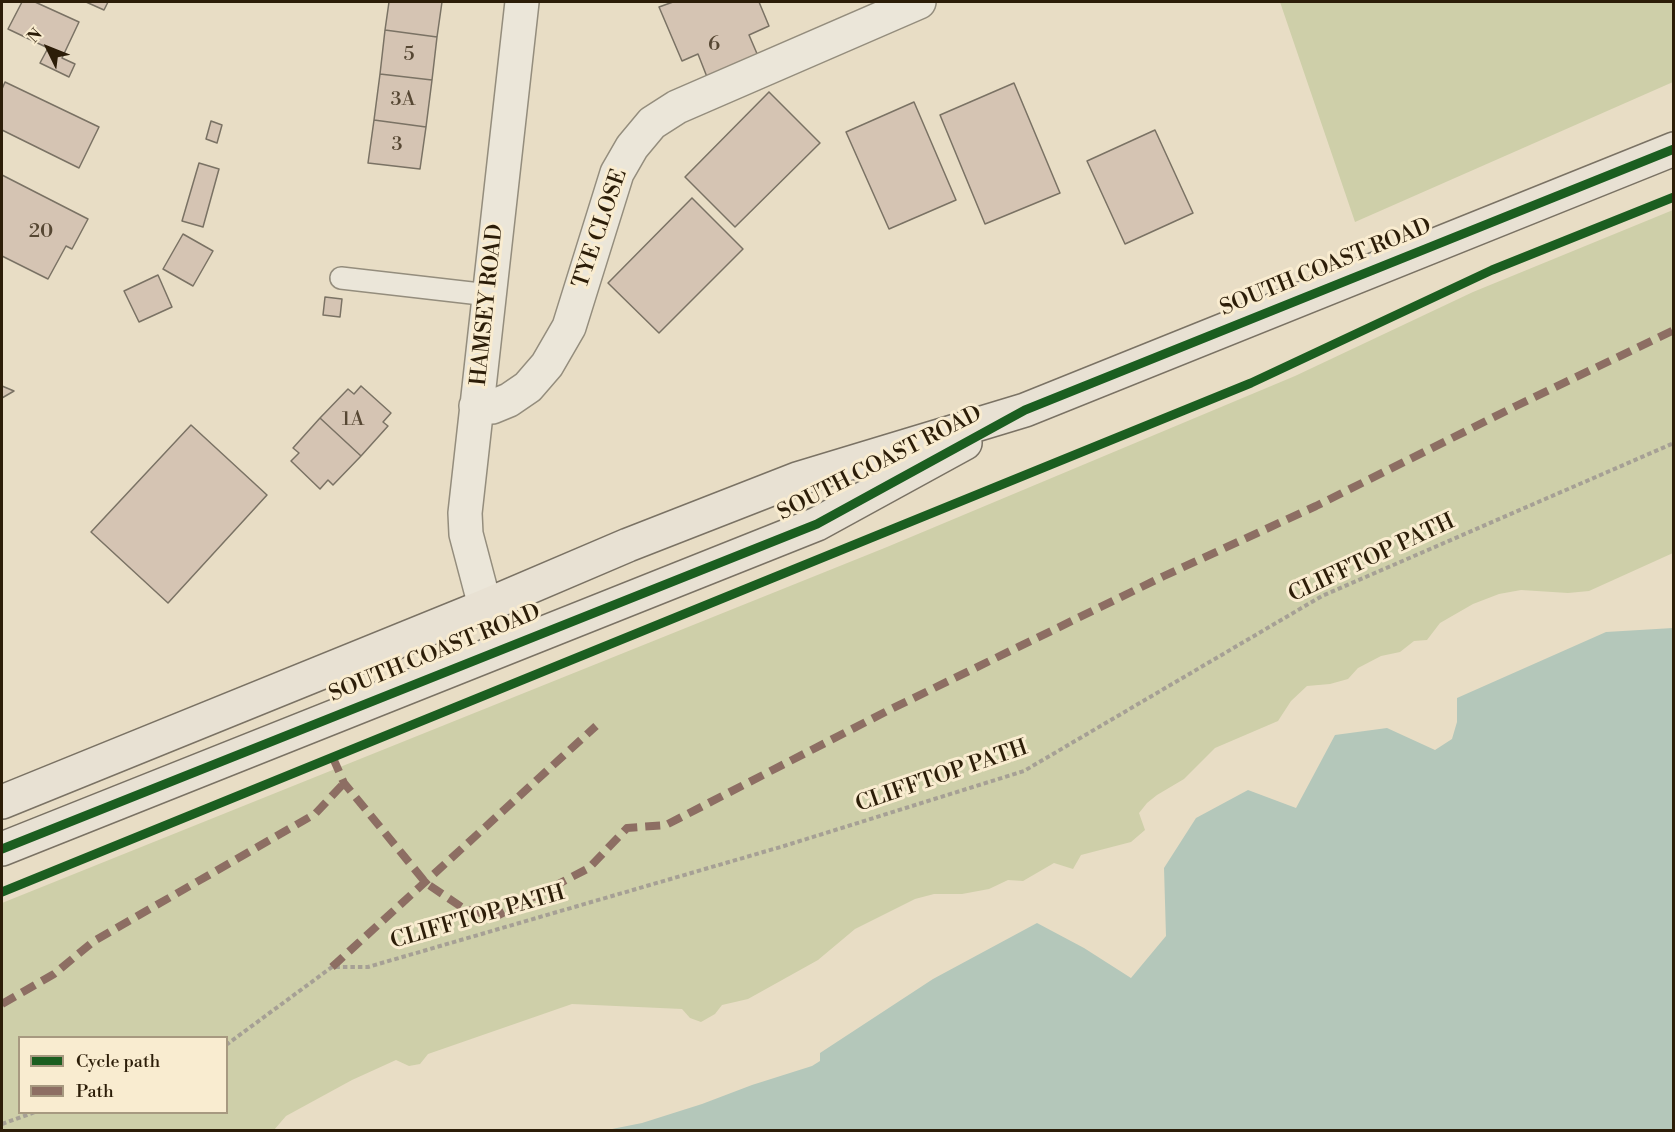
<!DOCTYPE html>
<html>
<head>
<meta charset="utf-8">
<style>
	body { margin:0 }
	#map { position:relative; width:1675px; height:1132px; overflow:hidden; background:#e8ddc5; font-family:"Libre Bodoni",serif }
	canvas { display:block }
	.frame { position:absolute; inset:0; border:3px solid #2c1d08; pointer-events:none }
	.legend { position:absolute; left:18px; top:1036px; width:210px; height:78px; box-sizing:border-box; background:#f9ecd0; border:2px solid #a79980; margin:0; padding:8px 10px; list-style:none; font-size:18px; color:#2c1d08 }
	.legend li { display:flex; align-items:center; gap:12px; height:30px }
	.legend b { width:30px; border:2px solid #a79980 }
	.north { position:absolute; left:18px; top:18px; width:60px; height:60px; -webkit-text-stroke:4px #f9ecd0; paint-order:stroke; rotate:313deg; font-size:16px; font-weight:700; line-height:24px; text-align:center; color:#2c1d08 }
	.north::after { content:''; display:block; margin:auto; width:21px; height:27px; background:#2c1d08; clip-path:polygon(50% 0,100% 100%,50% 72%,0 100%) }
</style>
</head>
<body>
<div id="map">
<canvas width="1675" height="1132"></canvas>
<div class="frame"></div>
<ul class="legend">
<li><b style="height:8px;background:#1b5e20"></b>Cycle path</li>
<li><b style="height:8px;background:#8d6e63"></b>Path</li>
</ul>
<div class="north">N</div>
</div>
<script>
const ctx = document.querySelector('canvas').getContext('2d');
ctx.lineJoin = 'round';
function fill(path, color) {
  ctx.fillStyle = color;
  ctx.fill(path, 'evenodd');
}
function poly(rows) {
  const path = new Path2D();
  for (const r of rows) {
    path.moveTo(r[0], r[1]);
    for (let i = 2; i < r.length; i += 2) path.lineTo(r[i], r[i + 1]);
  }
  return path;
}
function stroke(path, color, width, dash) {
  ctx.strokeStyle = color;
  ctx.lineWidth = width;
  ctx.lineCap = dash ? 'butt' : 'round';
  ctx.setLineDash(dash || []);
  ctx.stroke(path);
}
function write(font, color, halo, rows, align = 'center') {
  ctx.font = font + ' "Libre Bodoni",serif';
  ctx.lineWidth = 6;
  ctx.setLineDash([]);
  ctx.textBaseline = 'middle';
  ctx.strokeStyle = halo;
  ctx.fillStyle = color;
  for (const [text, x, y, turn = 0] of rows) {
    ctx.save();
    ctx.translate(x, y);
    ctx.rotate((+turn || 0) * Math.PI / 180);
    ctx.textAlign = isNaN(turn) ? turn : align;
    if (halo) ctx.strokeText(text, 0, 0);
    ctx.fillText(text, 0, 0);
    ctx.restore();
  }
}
const green = poly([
	[1280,2,1673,2,1673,82,1355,222],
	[1673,210,1673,553,1589,591,1568,593,1521,590,1499,594,1473,604,1440,623,1427,640,1414,641,1400,652,1381,656,1358,668,1348,679,1330,684,1307,686,1291,701,1278,721,1215,748,1184,779,1157,795,1147,803,1139,813,1145,830,1131,842,1081,855,1073,869,1054,863,1023,881,1008,880,989,889,962,894,934,894,915,899,855,929,818,960,748,999,722,1005,715,1014,701,1022,690,1018,682,1009,572,1004,428,1054,420,1064,409,1066,396,1060,352,1080,286,1116,274,1130,2,1130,2,903,887,547,1295,376,1473,292],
	[20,1038,226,1038,226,1112,20,1112]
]);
const water = poly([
	[1673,628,1673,1130,607,1130,642,1123,702,1104,752,1085,812,1066,820,1061,820,1053,933,979,1037,923,1084,948,1131,978,1166,936,1164,868,1196,818,1248,790,1296,808,1335,735,1387,728,1435,750,1452,739,1457,722,1457,698,1606,632]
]);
const building = poly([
	[22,2,35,2,79,22,62,58,75,64,69,77,40,63,48,48,8,29,22,2],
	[86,2,108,2,104,10,86,2],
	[389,2,442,2,437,37,385,30,389,2],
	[673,2,759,2,769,26,749,35,758,56,707,77,698,54,682,61,659,7,673,2],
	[385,30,437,37,432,80,380,74,385,30],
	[380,74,432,80,426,127,374,120,380,74],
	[5,82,99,127,79,168,2,130,2,89,5,82],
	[1014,83,1060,193,985,224,940,115,1014,83],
	[769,92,820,143,735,227,685,177,769,92],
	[914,102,956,200,889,229,846,132,914,102],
	[374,120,426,127,420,169,368,163,374,120],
	[211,121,222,125,217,143,206,139,211,121],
	[1155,130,1193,213,1125,244,1087,161,1155,130],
	[199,163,219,169,203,227,182,221,199,163],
	[2,175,88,219,72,249,66,246,48,279,2,256,2,175],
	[692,198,743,249,659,333,608,283,692,198],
	[183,234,213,251,193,286,163,269,183,234],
	[158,275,172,307,139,322,124,291,158,275],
	[325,297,342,299,340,317,323,315,325,297],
	[2,386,14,391,2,398,2,386],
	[361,386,391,413,383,422,388,426,361,456,320,418,348,389,354,394,361,386],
	[320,418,361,456,333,485,328,480,320,489,291,461,299,453,293,448,320,418],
	[191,425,267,495,168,603,91,532,191,425]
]);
const path = poly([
	[226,1045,332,967,368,967,784,846,1024,771,1322,596,1674,443],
	[2,1124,35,1112]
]);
const service = poly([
	[341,278,489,295]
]);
const minor = poly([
	[476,406,492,407,509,400,528,387,547,365,569,327,617,173,632,147,652,123,677,107,919,2],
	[485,606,466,534,465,513,522,2]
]);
const primary = poly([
	[2,802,485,606,628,545,797,479,1025,410,1674,149],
	[2,849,817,524,965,443]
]);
const quiet = poly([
	[333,758,344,783,426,883,463,908,495,917,589,868,627,828,666,825,889,710,1164,576,1316,506,1516,406,1674,330],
	[332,967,596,726],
	[2,1004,54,974,94,941,315,814,344,783]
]);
const cycleway = poly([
	[2,849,817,524,1025,410,1674,149],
	[2,892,1251,383,1492,270,1674,197]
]);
const numberNames = [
	["6",714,45],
	["5",409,55],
	["3A",403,100],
	["3",397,145],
	["20",41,232],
	["1A",353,420]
];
const streetNames = [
	["TYE CLOSE",601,229,-71],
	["SOUTH COAST ROAD",1326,268,-22],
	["HAMSEY ROAD",488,305,-84],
	["SOUTH COAST ROAD",880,464,-27],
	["CLIFFTOP PATH",1372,559,-25],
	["SOUTH COAST ROAD",435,654,-22],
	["CLIFFTOP PATH",942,777,-19],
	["CLIFFTOP PATH",478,918,-16]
];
fill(green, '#cecfa9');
fill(water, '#b4c7ba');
fill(building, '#d5c4b3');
stroke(building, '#7a7264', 1.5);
stroke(service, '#948d7d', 24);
stroke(minor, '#948d7d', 36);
stroke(primary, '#7a7264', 36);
stroke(path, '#a6a095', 4, [4.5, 3]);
stroke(service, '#ebe6d9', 21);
stroke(minor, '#ebe6d9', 33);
stroke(primary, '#e8e1d3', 33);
stroke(quiet, '#8d6e63', 8, [15, 8]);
stroke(cycleway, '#1b5e20', 9);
write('20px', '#564733', null, numberNames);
write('22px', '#2c1d08', '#f9ecd0', streetNames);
</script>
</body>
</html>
